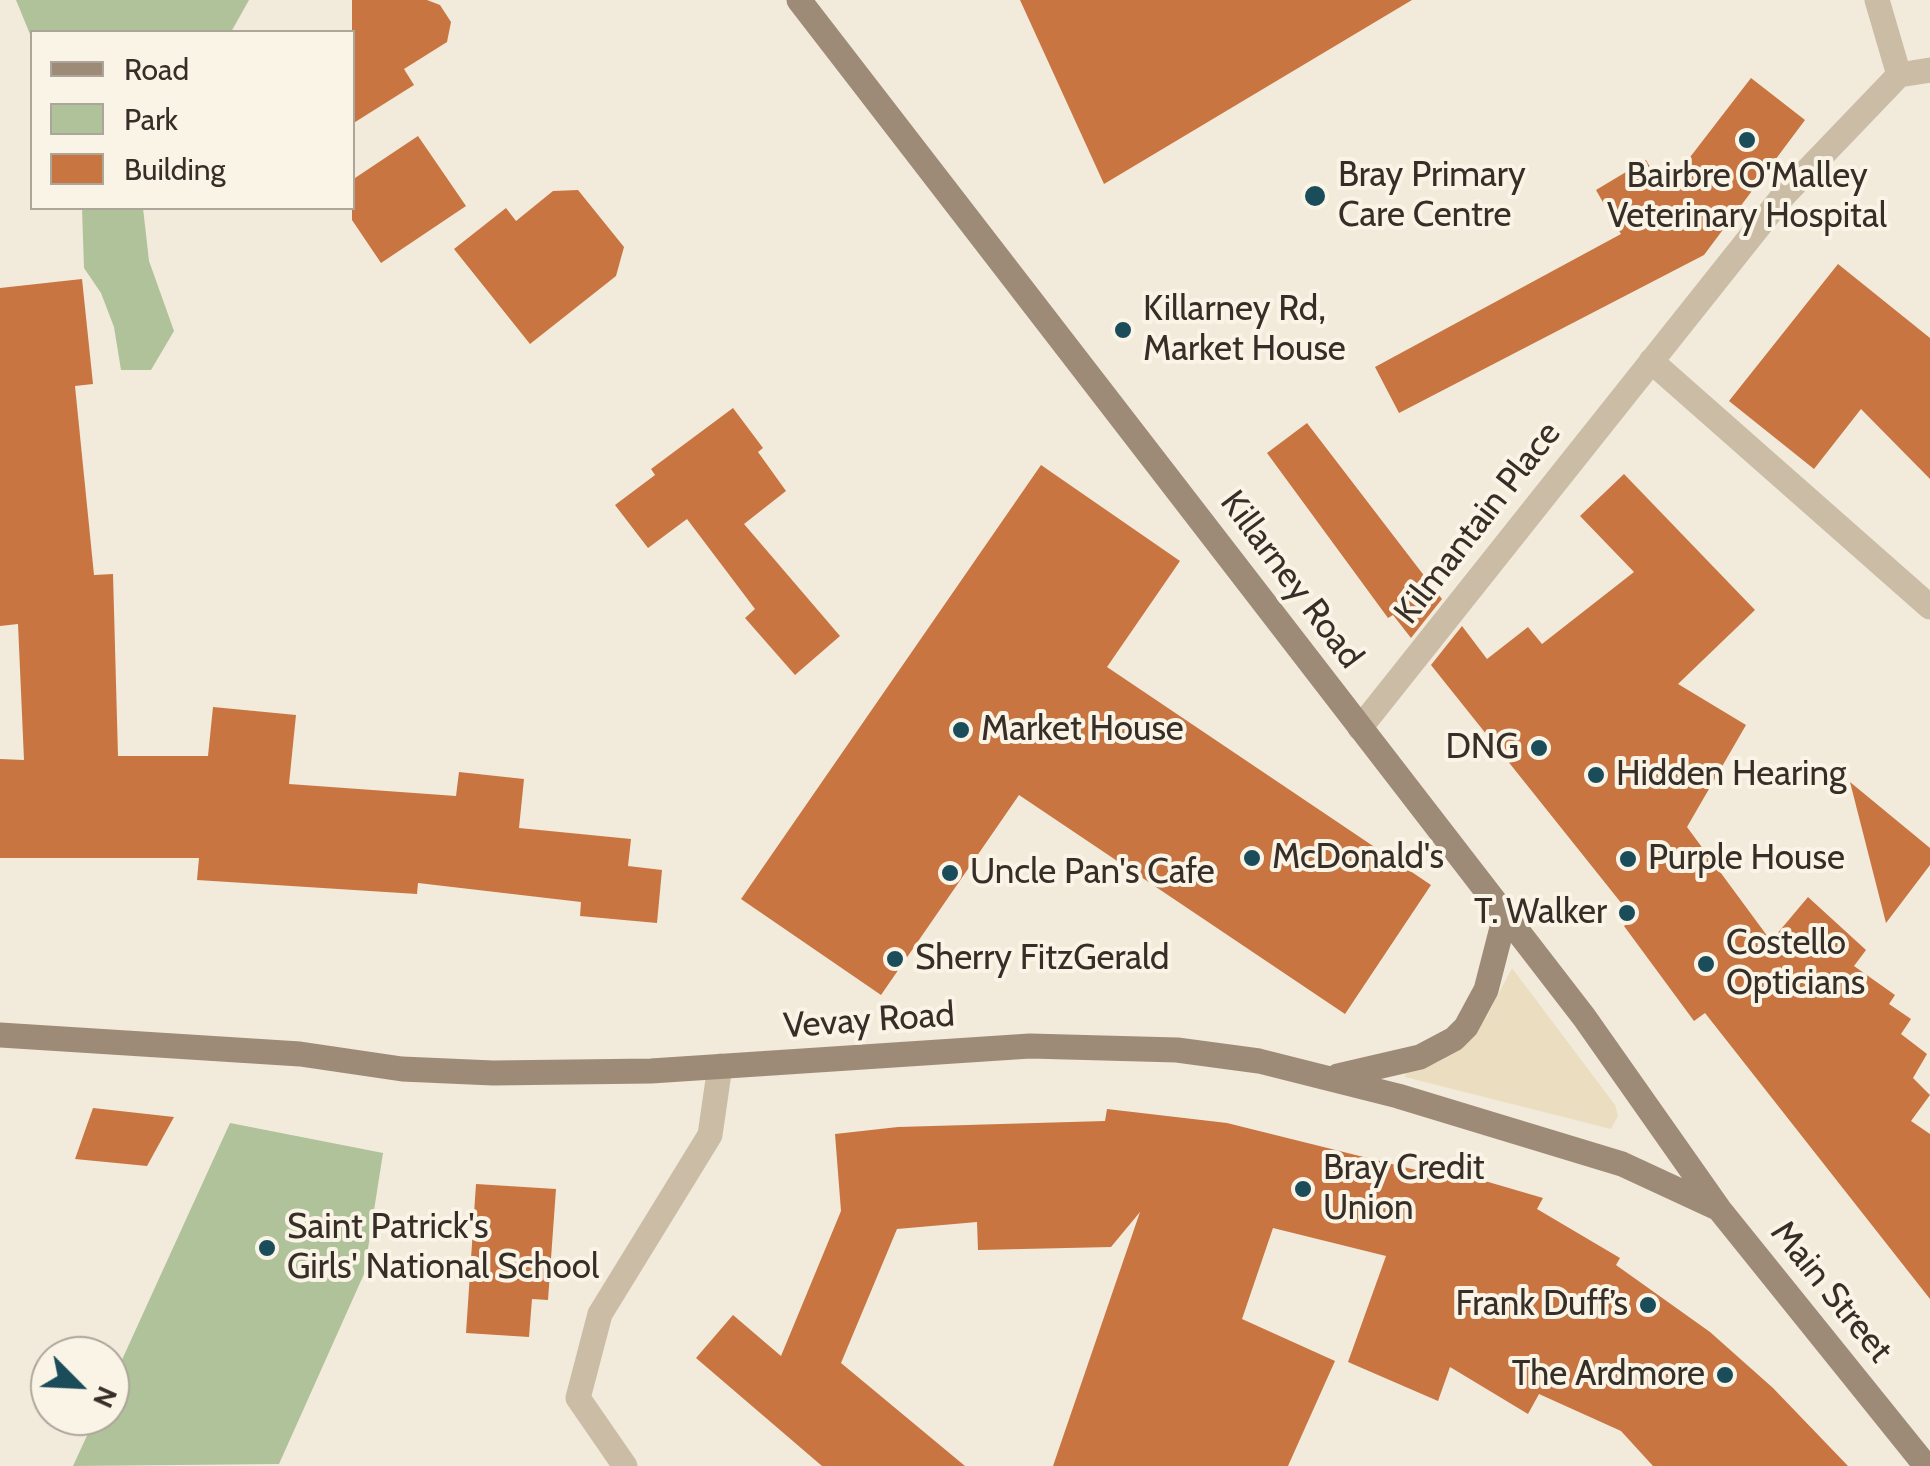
<!DOCTYPE html>
<html>
<head>
<meta charset="utf-8">
<style>
	body { margin:0 }
	#map { position:relative; width:1930px; height:1466px; overflow:hidden; background:#f2eada; font-family:Cabin,sans-serif }
	canvas { display:block }
	.legend { position:absolute; left:30px; top:30px; width:325px; height:180px; box-sizing:border-box; background:#faf4e6; border:2px solid #aca59a; margin:0; padding:12px 18px; list-style:none; font-size:30px; color:#362e27 }
	.legend li { display:flex; align-items:center; gap:20px; height:50px }
	.legend b { width:50px; border:2px solid #aca59a }
	.north { position:absolute; left:30px; top:1336px; width:100px; height:100px; box-sizing:border-box; background:#faf4e6; border:2px solid #aca59a; border-radius:50%; rotate:114deg; font-size:28px; font-weight:700; line-height:40px; text-align:center; color:#362e27 }
	.north::after { content:''; display:block; margin:auto; width:35px; height:45px; background:#1b4c59; clip-path:polygon(50% 0,100% 100%,50% 72%,0 100%) }
</style>
</head>
<body>
<div id="map">
<canvas width="1930" height="1466"></canvas>
<ul class="legend">
<li><b style="height:12px;background:#9e8b77"></b>Road</li>
<li><b style="height:28px;background:#afc299"></b>Park</li>
<li><b style="height:28px;background:#c97541"></b>Building</li>
</ul>
<div class="north">N</div>
</div>
<script>
const ctx = document.querySelector('canvas').getContext('2d');
ctx.lineJoin = 'round';
function fill(path, color) {
  ctx.fillStyle = color;
  ctx.fill(path, 'evenodd');
}
function poly(rows) {
  const path = new Path2D();
  for (const r of rows) {
    path.moveTo(r[0], r[1]);
    for (let i = 2; i < r.length; i += 2) path.lineTo(r[i], r[i + 1]);
  }
  return path;
}
function stroke(path, color, width, dash) {
  ctx.strokeStyle = color;
  ctx.lineWidth = width;
  ctx.lineCap = dash ? 'butt' : 'round';
  ctx.setLineDash(dash || []);
  ctx.stroke(path);
}
function write(font, color, halo, rows, align = 'center') {
  ctx.font = font + ' Cabin,sans-serif';
  ctx.lineWidth = 8;
  ctx.setLineDash([]);
  ctx.textBaseline = 'middle';
  ctx.strokeStyle = halo;
  ctx.fillStyle = color;
  for (const [text, x, y, turn = 0] of rows) {
    ctx.save();
    ctx.translate(x, y);
    ctx.rotate((+turn || 0) * Math.PI / 180);
    ctx.textAlign = isNaN(turn) ? turn : align;
    if (halo) ctx.strokeText(text, 0, 0);
    ctx.fillText(text, 0, 0);
    ctx.restore();
  }
}
const green = poly([
	[16,0,249,0,231,32,32,32,32,39],
	[82,208,143,208,149,261,174,331,151,370,121,370,114,327,101,293,84,268],
	[230,1123,383,1153,364,1274,279,1464,73,1466,96,1416,110,1416,110,1386]
]);
const plaza = poly([
	[1512,968,1615,1105,1618,1116,1611,1129,1405,1077,1406,1071,1436,1063,1462,1049,1487,1016]
]);
const building = poly([
	[352,0,427,0,440,5,451,22,447,42,404,69,414,85,352,124],
	[1020,0,1412,0,1104,184],
	[1751,78,1805,120,1704,255,1399,413,1375,367,1621,234,1596,190,1646,160,1664,191],
	[418,136,466,206,381,263,352,220,352,180],
	[578,190,624,247,616,276,530,344,454,249,506,208,516,221,553,191],
	[1838,264,1930,338,1930,479,1861,409,1814,469,1729,401],
	[82,279,93,384,75,386,94,575,113,574,118,756,208,756,213,707,296,715,289,784,456,796,459,772,524,779,519,828,631,839,628,866,662,870,657,923,580,916,581,902,418,883,417,894,197,880,199,858,0,858,0,759,24,760,18,624,0,626,0,288],
	[733,408,763,448,758,452,786,491,744,524,840,636,795,675,745,618,755,609,687,519,648,548,615,505,655,475,651,469],
	[1307,423,1442,599,1411,638,1393,615,1388,618,1267,453],
	[1041,465,1180,561,1107,667,1431,885,1345,1014,1019,795,881,995,741,899],
	[1624,474,1755,610,1678,684,1746,725,1687,827,1771,941,1808,897,1866,950,1854,966,1895,995,1889,1004,1911,1019,1901,1034,1927,1054,1913,1078,1930,1095,1911,1121,1930,1134,1930,1299,1705,1013,1694,1021,1624,926,1634,919,1431,665,1462,626,1487,659,1528,627,1542,644,1634,572,1580,516],
	[1850,782,1930,848,1930,865,1886,923],
	[93,1108,174,1117,147,1166,75,1159],
	[1107,1109,1227,1123,1436,1175,1437,1167,1543,1198,1537,1209,1620,1258,1616,1265,1710,1332,1773,1388,1848,1466,1653,1466,1621,1431,1539,1394,1528,1414,1450,1367,1438,1401,1348,1362,1386,1256,1273,1228,1242,1319,1335,1361,1288,1466,1053,1466,1140,1212,1111,1247,978,1250,977,1222,897,1229,841,1363,965,1466,822,1466,696,1358,733,1315,781,1356,841,1211,835,1134,898,1127,1105,1121],
	[476,1184,556,1189,548,1300,532,1299,529,1337,466,1333]
]);
const street = poly([
	[1877,0,1899,75],
	[1651,361,1930,607],
	[1360,728,1783,196,1899,75,1930,70],
	[625,1466,578,1398,600,1314,710,1135,720,1066]
]);
const secondary = poly([
	[799,0,1584,1017,1719,1209,1926,1466],
	[0,1035,300,1054,402,1069,493,1073,651,1071,1030,1046,1177,1050,1259,1061,1398,1096,1622,1164,1717,1208],
	[1338,1076,1420,1057,1454,1039,1466,1027,1486,990,1505,916]
]);
const markers = [
	[1747,140,10,"#1b4c59"],
	[1315,196,12,"#1b4c59"],
	[1123,330,10,"#1b4c59"],
	[961,730,10,"#1b4c59"],
	[1539,748,10,"#1b4c59"],
	[1596,775,10,"#1b4c59"],
	[1252,858,10,"#1b4c59"],
	[1628,859,10,"#1b4c59"],
	[950,873,10,"#1b4c59"],
	[1627,913,10,"#1b4c59"],
	[895,959,10,"#1b4c59"],
	[1706,964,10,"#1b4c59"],
	[1303,1189,10,"#1b4c59"],
	[267,1248,10,"#1b4c59"],
	[1648,1305,10,"#1b4c59"],
	[1725,1375,10,"#1b4c59"]
];
const poiNames = [
	["Bray Primary",1338,176],
	["Care Centre",1338,216],
	["Bairbre O'Malley",1747,177,"center"],
	["Veterinary Hospital",1747,217,"center"],
	["Killarney Rd,",1143,310],
	["Market House",1143,350],
	["Market House",981,730],
	["DNG",1519,748,"right"],
	["Hidden Hearing",1616,775],
	["McDonald's",1272,858],
	["Purple House",1648,859],
	["Uncle Pan's Cafe",970,873],
	["T. Walker",1607,913,"right"],
	["Costello",1726,944],
	["Opticians",1726,984],
	["Sherry FitzGerald",915,959],
	["Bray Credit",1323,1169],
	["Union",1323,1209],
	["Saint Patrick's",287,1228],
	["Girls' National School",287,1268],
	["Frank Duff’s",1628,1305,"right"],
	["The Ardmore",1705,1375,"right"]
];
const streetNames = [
	["Kilmantain Place",1478,523,-52],
	["Killarney Road",1291,580,53],
	["Vevay Road",869,1021,-4],
	["Main Street",1831,1292,51]
];
fill(green, '#afc299');
fill(plaza, '#ebdec0');
fill(building, '#c97541');
stroke(street, '#cbbca5', 25);
stroke(secondary, '#9e8b77', 25);
for (const [x, y, r, color] of markers) {
  const dot = new Path2D();
  dot.arc(x, y, r, 0, 2 * Math.PI);
  ctx.fillStyle = color;
  ctx.fill(dot);
  stroke(dot, '#faf4e6', 4);
}
write('35px', '#362e27', '#faf4e6', poiNames, 'left');
write('35px', '#362e27', '#faf4e6', streetNames);
</script>
</body>
</html>
